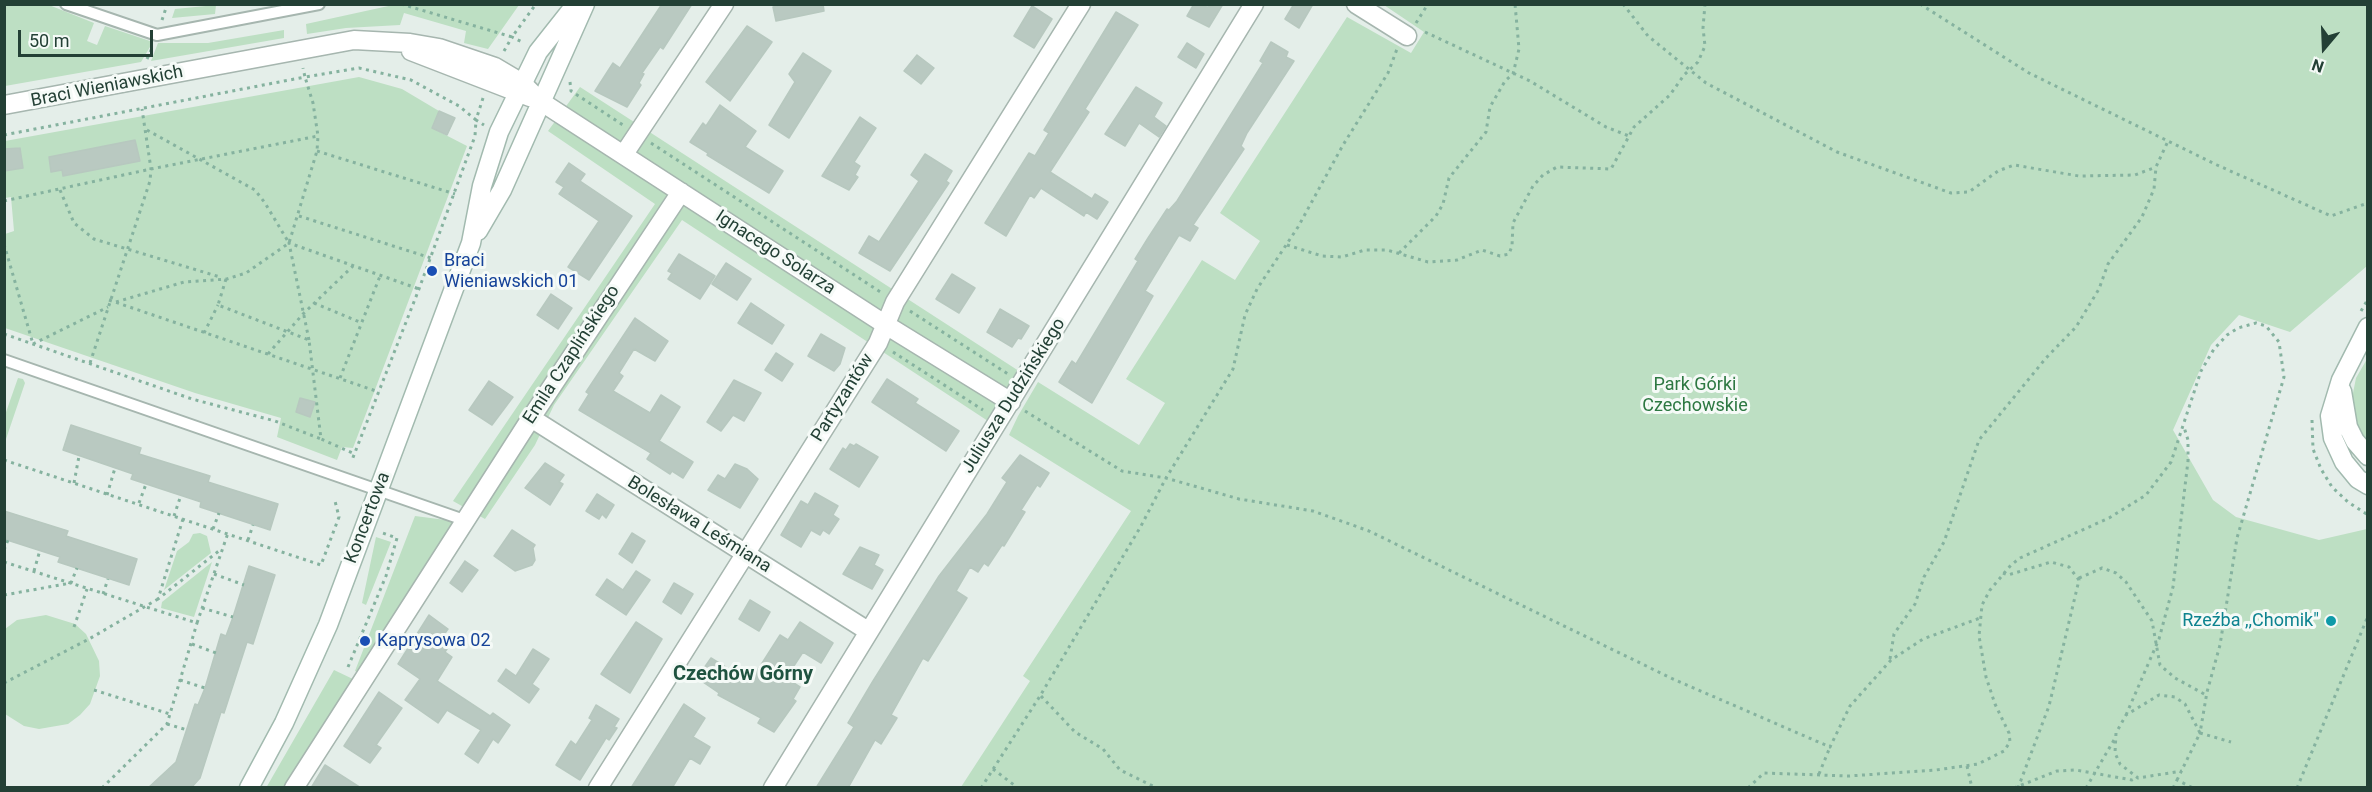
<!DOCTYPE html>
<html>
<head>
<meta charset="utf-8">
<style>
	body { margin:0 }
	#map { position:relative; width:2372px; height:792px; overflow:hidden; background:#e4eee9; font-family:Roboto,sans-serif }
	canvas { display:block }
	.frame { position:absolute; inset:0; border:6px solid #234035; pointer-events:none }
	.north { position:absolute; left:2294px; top:18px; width:60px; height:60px; -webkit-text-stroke:4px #f5faf7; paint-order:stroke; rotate:199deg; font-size:16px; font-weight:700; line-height:24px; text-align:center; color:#234035 }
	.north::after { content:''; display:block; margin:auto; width:21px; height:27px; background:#234035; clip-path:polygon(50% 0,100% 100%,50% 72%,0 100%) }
	.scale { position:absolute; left:18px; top:30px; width:135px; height:27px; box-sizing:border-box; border:3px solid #234035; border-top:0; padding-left:8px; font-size:18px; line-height:21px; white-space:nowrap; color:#234035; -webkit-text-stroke:4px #f5faf7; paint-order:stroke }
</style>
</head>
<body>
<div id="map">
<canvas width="2372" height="792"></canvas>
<div class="frame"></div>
<div class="north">N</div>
<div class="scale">50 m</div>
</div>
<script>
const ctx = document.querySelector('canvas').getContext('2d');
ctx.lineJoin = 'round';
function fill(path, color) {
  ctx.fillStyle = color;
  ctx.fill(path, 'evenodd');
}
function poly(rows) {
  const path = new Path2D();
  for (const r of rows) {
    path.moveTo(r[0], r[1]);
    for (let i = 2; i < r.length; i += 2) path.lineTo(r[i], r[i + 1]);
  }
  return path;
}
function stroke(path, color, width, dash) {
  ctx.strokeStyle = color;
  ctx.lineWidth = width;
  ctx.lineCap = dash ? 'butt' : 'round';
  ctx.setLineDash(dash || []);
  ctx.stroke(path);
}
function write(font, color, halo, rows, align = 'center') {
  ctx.font = font + ' Roboto,sans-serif';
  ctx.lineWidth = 6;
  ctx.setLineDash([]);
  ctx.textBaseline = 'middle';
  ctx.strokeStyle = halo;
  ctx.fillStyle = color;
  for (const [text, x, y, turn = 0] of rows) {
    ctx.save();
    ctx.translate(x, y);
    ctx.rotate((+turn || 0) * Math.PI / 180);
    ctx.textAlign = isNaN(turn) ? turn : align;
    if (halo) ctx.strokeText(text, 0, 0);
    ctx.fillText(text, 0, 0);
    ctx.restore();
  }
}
const green = poly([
	[5,4,49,5,94,23,87,41,97,45,105,26,153,42,141,62,5,86],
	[216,5,215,14,172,18,175,9],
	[393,5,393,4,519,5,488,49,464,43,466,31,404,13,400,25,346,28,307,34,306,24],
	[1384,5,2367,5,2367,266,2290,332,2239,315,2211,345,2173,430,2213,500,2236,517,2319,540,2367,529,2367,787,961,787,1030,681,1023,676,1131,511,1009,435,1018,416,1038,382,1139,445,1165,403,1126,379,1202,260,1235,280,1260,241,1220,213,1347,17,1411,53,1424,32],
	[284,30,284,38,151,61,158,43,208,43],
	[359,77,402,89,439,111,432,128,467,146,353,448,342,447,337,460,277,437,281,418,195,393,5,328,5,234,14,231,11,197,5,198,5,141],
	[580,87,1022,373,991,423,682,220,554,405,535,445,485,519,453,501,655,204,548,131],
	[2367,359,2367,446,2356,427,2351,403,2356,378],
	[18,378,23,379,25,383,5,442,5,415],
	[415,516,446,520,456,524,359,673,355,671],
	[200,533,207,536,211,553,164,590,177,551,189,542,193,534],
	[376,537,391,542,366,605,362,603],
	[212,562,194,617,161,608,162,602],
	[46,615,75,624,86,634,99,661,100,676,90,704,80,715,68,724,39,729,24,726,5,714,5,629,17,620],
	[334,670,355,680,285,787,266,788]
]);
const building = poly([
	[662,4,692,4,663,49,660,47,642,73,644,74,639,83,641,85,627,107,595,91,613,63,620,68,662,4],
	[786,4,823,4,824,11,776,21,773,7,786,4],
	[1194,4,1207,7,1223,4,1209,27,1187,16,1194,4],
	[1294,4,1313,4,1299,28,1285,19,1294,4],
	[1032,6,1052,19,1034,48,1014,36,1032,6],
	[1116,12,1138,25,1085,109,1089,112,1050,172,1092,199,1095,194,1108,202,1097,219,1086,212,1084,216,1041,188,1034,198,1030,195,1006,236,985,223,1029,153,1035,156,1049,133,1044,130,1116,12],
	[747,26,772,42,730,101,706,82,747,26],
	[1271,42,1288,52,1286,57,1294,61,1247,133,1241,146,1244,149,1193,225,1198,228,1190,241,1179,235,1145,291,1153,296,1092,403,1059,382,1072,361,1076,364,1138,261,1135,259,1148,238,1167,209,1169,210,1177,201,1263,63,1260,61,1271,42],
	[1187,43,1204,54,1196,68,1178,57,1187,43],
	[803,53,831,71,789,138,769,125,795,82,789,74,803,53],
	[917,55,934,68,921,84,904,71,917,55],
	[1136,87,1162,103,1154,117,1166,126,1159,137,1139,123,1125,146,1105,134,1136,87],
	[720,105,756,131,745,147,783,171,769,193,707,155,708,153,690,142,703,123,706,126,720,105],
	[439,111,455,118,447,135,432,128,439,111],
	[860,117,876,128,854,162,860,166,855,175,858,177,849,190,822,176,860,117],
	[135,140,140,161,63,176,62,170,51,172,49,157,135,140],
	[20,148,23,168,4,171,4,149,20,148],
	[925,154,952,171,946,181,949,183,890,271,859,253,869,236,879,242,919,181,911,175,925,154],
	[569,163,585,174,580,181,632,216,589,280,568,267,599,221,559,194,564,187,556,182,569,163],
	[679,254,715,276,700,299,668,279,672,273,668,271,679,254],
	[726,263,751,279,737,300,712,284,726,263],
	[952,274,975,288,959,313,936,299,952,274],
	[551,294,572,308,558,329,537,315,551,294],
	[751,303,784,325,772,344,738,323,751,303],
	[1000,309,1029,326,1021,339,1018,338,1012,347,987,332,1000,309],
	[635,318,668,341,655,361,634,349,619,373,623,376,613,391,650,413,661,395,680,407,659,441,693,462,683,478,672,471,670,474,647,459,651,453,579,410,589,394,586,392,635,318],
	[821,334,845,348,840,364,834,371,808,356,821,334],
	[776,353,793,364,782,381,765,370,776,353],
	[887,379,918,399,915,403,959,431,946,451,872,402,887,379],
	[734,380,761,393,744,421,733,415,721,431,707,422,734,380],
	[489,381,513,397,492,425,469,410,489,381],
	[300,398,315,402,310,417,296,412,300,398],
	[71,425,141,448,139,454,210,476,208,482,278,504,270,530,200,507,201,502,131,479,133,474,63,450,71,425],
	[850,444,854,446,856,444,878,457,859,487,830,469,843,448,846,450,850,444],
	[1020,455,1049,473,1040,487,1037,485,1021,510,1025,512,1004,546,1002,545,988,566,984,563,978,572,970,567,956,591,967,598,928,661,923,658,891,715,897,718,881,744,875,740,848,788,816,788,854,727,848,723,873,681,939,576,987,514,1007,482,1002,478,1020,455],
	[545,463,564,475,559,482,563,484,550,505,525,488,545,463],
	[735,464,747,469,758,479,740,508,708,490,718,475,725,479,735,464],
	[815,493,838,506,833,515,839,519,829,534,823,530,820,535,811,530,801,547,781,535,801,501,808,505,815,493],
	[597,494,614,505,606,518,602,514,599,519,586,511,597,494],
	[4,511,68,531,66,536,137,559,129,585,58,562,60,557,4,539,4,511],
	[512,530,535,545,533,548,535,560,532,565,515,571,494,556,512,530],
	[632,533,645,541,632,563,619,554,632,533],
	[860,547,879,555,874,565,883,570,872,589,843,574,860,547],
	[465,561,478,570,462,592,450,583,465,561],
	[249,566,275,575,253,644,247,642,224,713,221,712,200,778,191,788,148,788,176,762,195,704,198,705,205,688,221,634,226,636,233,617,249,566],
	[636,571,650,580,626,615,596,595,607,579,623,590,636,571],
	[674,583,693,594,681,614,663,602,674,583],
	[750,600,770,612,759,631,739,619,750,600],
	[429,615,448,629,440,640,449,646,445,652,452,657,437,681,490,716,493,713,510,725,498,743,493,739,478,763,465,754,481,730,447,710,438,723,405,700,420,679,398,664,429,615],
	[636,622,662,639,630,693,601,674,636,622],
	[800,622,833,643,821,663,803,652,786,678,800,687,793,699,796,701,774,732,758,723,761,718,718,695,719,693,697,678,711,658,750,682,780,635,788,640,800,622],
	[533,649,549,659,532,684,539,689,529,703,498,681,506,669,516,676,533,649],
	[379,692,402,708,376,745,381,748,370,763,344,746,379,692],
	[684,704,705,718,693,737,710,747,700,764,690,758,672,788,631,788,684,704],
	[596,705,619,719,614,727,617,728,609,740,606,738,580,780,556,765,571,741,576,745,592,720,589,718,596,705],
	[325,765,361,788,311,788,325,765]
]);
const path = poly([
	[401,4,512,37,536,4],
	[1623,4,1648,36,1706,83,1837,152,1951,193,1969,192,1998,171,2014,165,2079,176,2135,175,2156,167],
	[1920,4,2029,73,2217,165,2331,216,2368,203],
	[162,20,167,5],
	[1416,23,1428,4],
	[1425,32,1530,81,1606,127,1629,136],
	[504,51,512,37,524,43],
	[147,59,153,46],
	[570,82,571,91,623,125],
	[483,98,476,120,484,125],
	[147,130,255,190,265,203,289,243],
	[4,135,305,77,303,68],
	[651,143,882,293],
	[317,151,455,194],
	[60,190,74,223,94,239,220,277],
	[4,201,151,169,318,136],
	[299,216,431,258],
	[4,244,33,344],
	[1287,245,1322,256,1342,257,1365,250,1387,250,1428,262,1457,260,1482,250,1500,256,1509,254,1512,246,1513,223,1533,186,1543,175,1557,167,1611,169,1634,127,1670,95,1684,75,1698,62,1705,46,1703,28,1705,4],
	[1399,253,1436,216,1443,204,1449,178,1486,132,1490,107,1505,81,1513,74,1519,49,1515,4],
	[226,279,218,305,309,340,321,439,355,454],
	[109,300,379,392],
	[116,302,184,282,227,279,246,273,289,243,317,151,318,136,313,103,305,77,359,68,411,80,459,106,476,120,475,136,419,289,352,460],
	[314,303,362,323],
	[910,311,1008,374],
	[2361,311,2368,299],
	[204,333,218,305],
	[4,334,192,399,275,421,321,439],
	[309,340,289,243,419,289],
	[33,344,108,307],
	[893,352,983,410],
	[268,354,303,314,353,266],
	[90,363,150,181,151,169,142,109],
	[340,378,380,276],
	[1025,411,1122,471,1166,478,1239,499,1313,511,1369,531,1673,679,1830,747,1850,706,1891,660,1923,639,1980,618],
	[2312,420,2313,449,2321,469,2332,487,2348,502,2368,515],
	[4,460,321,565,339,517,335,501],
	[74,483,79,456],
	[107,495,115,468],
	[139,503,146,484],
	[174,516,181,495],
	[183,519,158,599,220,550],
	[213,529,219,513],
	[248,540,253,525],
	[4,550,8,540],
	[4,562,197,623,228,533],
	[34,571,40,550],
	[2003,573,2008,575,2051,562,2069,567,2079,580,2049,706,2018,788],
	[214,574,244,585],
	[2079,578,2102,568,2116,573,2126,582,2152,621,2160,665,2175,678,2206,695],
	[103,594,108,579],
	[4,595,71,583,77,568],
	[202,608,233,617],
	[74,627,87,589],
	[192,644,216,653],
	[1890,659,1894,634,1915,604,1924,577,1944,542,1979,440,2046,358,2076,327,2099,289,2108,264,2142,217,2154,189,2156,167,2168,141],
	[348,667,386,576,397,538,380,532],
	[180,680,205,688],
	[4,683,89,639,158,599],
	[94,690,170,714],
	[1041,696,1075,732,1103,749,1120,770,1157,788],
	[2126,715,2159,639,2173,587,2188,461,2188,440,2184,427],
	[167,724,187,730],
	[1967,766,1972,788],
	[993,769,1018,788],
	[1819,774,1830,747],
	[2177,780,2200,733,2185,704,2175,697,2159,695,2126,715,2116,733,2115,753,2120,764,2138,778,2182,771],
	[102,788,167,724,197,623],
	[981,788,1040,696,1141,526,1166,478,1233,369,1245,315,1257,289,1298,227,1343,145,1388,73,1397,49],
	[1748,788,1764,773,1849,776,1936,770,1978,764,2004,751,2010,742,2009,733,1995,704,1986,677,1979,636,1982,605,1990,590,2011,565,2020,558,2109,518,2146,495,2171,462,2201,371,2214,349,2227,335,2238,328,2256,323,2266,326,2279,342,2284,377,2237,538,2220,645,2207,692,2200,733,2231,742],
	[2014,788,2057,771,2076,770,2132,780,2136,778],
	[2086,788,2114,740],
	[2173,788,2177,780,2193,788],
	[2297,788,2368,616]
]);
const lane = poly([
	[66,4,157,35,319,4],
	[4,360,467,521]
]);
const street = poly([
	[1356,4,1407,36],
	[411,51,530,97],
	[4,105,354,40,410,43,439,48,495,67,522,83,540,101,886,325,1011,402],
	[624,154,724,4],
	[531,418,868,631],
	[294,788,531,418,681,192],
	[598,788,878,343,895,302,1081,4],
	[773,788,1254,4]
]);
const secondary = poly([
	[478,231,502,190,585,4],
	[2368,327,2341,380,2330,416,2333,438,2344,462,2358,479,2368,485],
	[2342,391,2348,427,2355,441,2368,456],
	[249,788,284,723,328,625,471,243,482,186,499,132,538,52,576,4]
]);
const markers = [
	[432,271,6,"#1a4fb4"],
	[2331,621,6,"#0f9aa8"],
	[365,641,6,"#1a4fb4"]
];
const streetNames = [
	["Braci Wieniawskich",107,87,-11],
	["Ignacego Solarza",775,253,33],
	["Emila Czaplińskiego",572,355,-57],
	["Juliusza Dudzińskiego",1014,396,-58],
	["Partyzantów",843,398,-58],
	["Koncertowa",368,518,-69],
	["Bolesława Leśmiana",699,525,32]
];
const transitNames = [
	["Braci",444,261],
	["Wieniawskich 01",444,282],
	["Kaprysowa 02",377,641]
];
const parkNames = [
	["Park Górki",1695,385],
	["Czechowskie",1695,406]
];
const cultureNames = [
	["Rzeźba ,,Chomik\"",2319,621]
];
const neighbourhoodNames = [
	["Czechów Górny",743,675]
];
fill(green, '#bddfc3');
fill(building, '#b9c9c1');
stroke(building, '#b7c8bf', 1.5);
stroke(lane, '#a6b6af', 14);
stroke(street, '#a6b6af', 21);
stroke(secondary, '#a2baaf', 21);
stroke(path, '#85b29f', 3, [3, 4.5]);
stroke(lane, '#fff', 10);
stroke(street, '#fff', 18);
stroke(secondary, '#fff', 18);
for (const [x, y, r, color] of markers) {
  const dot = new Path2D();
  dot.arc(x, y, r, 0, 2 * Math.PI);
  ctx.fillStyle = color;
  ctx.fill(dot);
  stroke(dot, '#f5faf7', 2);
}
write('18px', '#234035', '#f5faf7', streetNames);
write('18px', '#164399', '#f5faf7', transitNames, 'left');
write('18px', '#2d7842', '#f5faf7', parkNames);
write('18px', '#0d838f', '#f5faf7', cultureNames, 'right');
write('bold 20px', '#1f5340', '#f5faf7', neighbourhoodNames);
</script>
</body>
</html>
